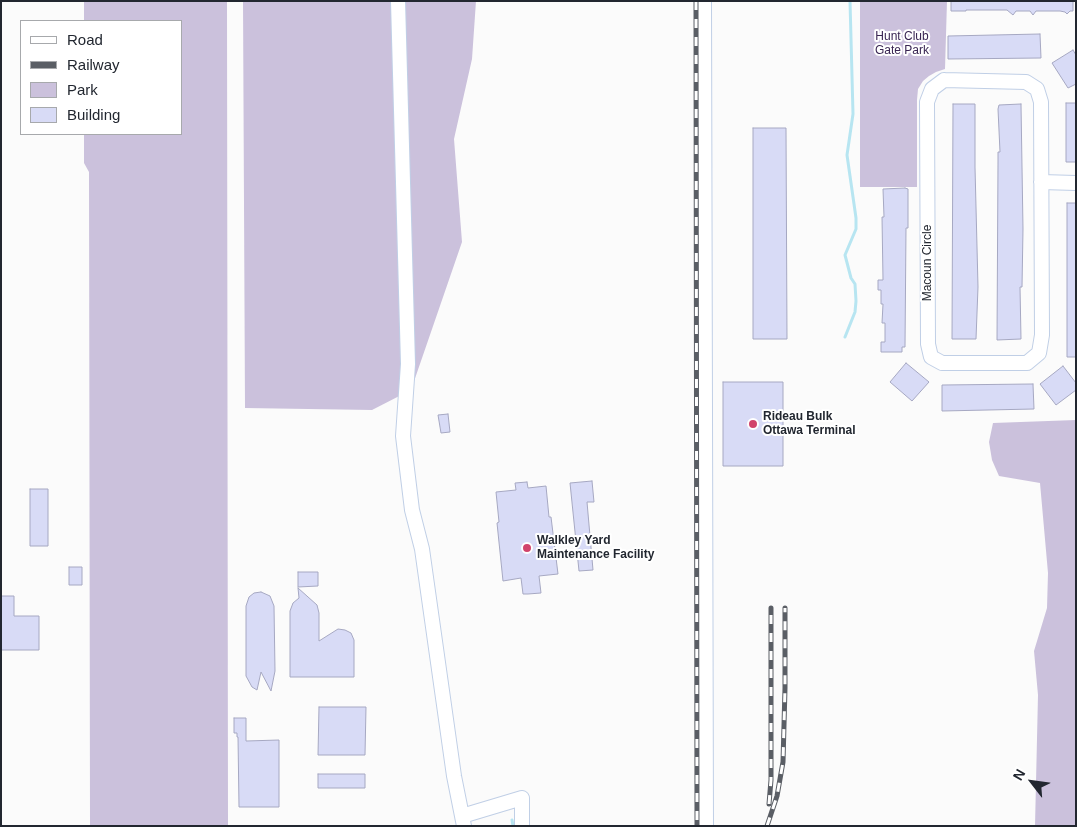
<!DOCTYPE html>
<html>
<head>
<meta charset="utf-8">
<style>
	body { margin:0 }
	#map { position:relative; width:1077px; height:827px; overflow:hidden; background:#fbfbfb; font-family:Helvetica,sans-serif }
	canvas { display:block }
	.frame { position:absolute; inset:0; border:2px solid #222730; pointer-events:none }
	.legend { position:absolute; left:20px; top:20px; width:162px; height:115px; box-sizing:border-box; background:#fff; border:1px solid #a7a9ac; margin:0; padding:6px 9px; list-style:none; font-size:15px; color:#222730 }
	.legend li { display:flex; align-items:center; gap:10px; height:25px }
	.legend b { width:25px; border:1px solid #a7a9ac }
	.north { position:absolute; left:1007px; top:757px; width:50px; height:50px; -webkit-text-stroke:4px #fff; paint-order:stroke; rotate:300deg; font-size:14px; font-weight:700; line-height:20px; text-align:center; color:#222730 }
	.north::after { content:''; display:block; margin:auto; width:18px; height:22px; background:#222730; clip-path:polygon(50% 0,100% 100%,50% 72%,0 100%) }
</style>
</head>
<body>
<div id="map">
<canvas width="1077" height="827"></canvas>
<div class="frame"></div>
<ul class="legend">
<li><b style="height:6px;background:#fff"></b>Road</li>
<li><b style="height:6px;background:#5a5e65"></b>Railway</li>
<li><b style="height:14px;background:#cbc1dc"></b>Park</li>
<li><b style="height:14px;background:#d8dbf6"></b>Building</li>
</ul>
<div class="north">N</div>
</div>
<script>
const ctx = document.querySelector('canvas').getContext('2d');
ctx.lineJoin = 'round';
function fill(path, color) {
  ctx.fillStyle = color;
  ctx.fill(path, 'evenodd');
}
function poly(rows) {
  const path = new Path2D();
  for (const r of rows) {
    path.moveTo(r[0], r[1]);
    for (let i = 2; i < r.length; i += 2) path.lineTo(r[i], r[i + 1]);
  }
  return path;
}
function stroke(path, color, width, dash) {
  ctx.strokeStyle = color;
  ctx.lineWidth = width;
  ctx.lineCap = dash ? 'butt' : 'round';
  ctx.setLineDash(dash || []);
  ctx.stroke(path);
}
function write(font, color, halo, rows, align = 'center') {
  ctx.font = font + ' Helvetica,sans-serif';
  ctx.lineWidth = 4;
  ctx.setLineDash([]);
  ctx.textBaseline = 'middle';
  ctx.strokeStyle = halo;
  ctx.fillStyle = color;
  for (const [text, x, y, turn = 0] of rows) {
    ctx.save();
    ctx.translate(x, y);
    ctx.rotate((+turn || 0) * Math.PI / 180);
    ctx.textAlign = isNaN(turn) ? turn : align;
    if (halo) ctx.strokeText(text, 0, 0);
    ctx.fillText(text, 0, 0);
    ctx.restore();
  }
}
const green = poly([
	[84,1,227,1,228,826,90,826,89,172,84,163,84,134,181,134,181,21,84,21],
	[243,1,476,1,472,59,454,139,462,242,411,390,372,410,245,408],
	[860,1,947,1,945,69,936,72,929,76,923,81,918,89,917,100,917,187,860,187],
	[1076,420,1076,826,1035,826,1038,695,1034,651,1047,608,1048,573,1040,483,999,476,992,460,989,442,993,423]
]);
const stream = poly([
	[845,337,855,312,856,301,855,284,851,278,845,255,856,229,856,218,847,155,853,114,850,1],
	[512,820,513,826]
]);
const building = poly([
	[951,1,1073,1,1073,11,1070,11,1067,14,1065,12,1060,11,1036,11,1033,15,1030,11,1016,11,1013,15,1007,10,966,10,966,11,951,11,951,1],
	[1040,34,1041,58,948,59,948,36,1040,34],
	[1073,50,1076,55,1076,84,1068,88,1052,63,1073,50],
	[1066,103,1076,103,1076,162,1066,162,1066,103],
	[953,104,975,104,975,167,978,287,976,339,952,339,953,104],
	[1021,104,1023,229,1022,287,1020,287,1021,339,997,340,998,162,998,152,1000,152,998,109,999,105,1021,104],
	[753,128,786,128,787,339,753,339,753,128],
	[905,188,908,189,908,228,906,228,905,347,902,347,902,352,881,352,881,342,885,342,885,323,882,323,883,304,881,304,881,290,878,290,878,280,883,280,882,217,884,217,883,189,905,188],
	[1067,203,1076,203,1076,357,1067,357,1067,203],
	[906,363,929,382,912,401,890,382,906,363],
	[1063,366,1076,383,1076,390,1056,405,1040,384,1063,366],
	[723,382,783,382,783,466,723,466,723,382],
	[1033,384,1034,409,942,411,942,385,1033,384],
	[448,414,450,432,441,433,438,415,448,414],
	[592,481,594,502,587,502,593,570,579,571,570,483,592,481],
	[527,482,528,488,546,486,549,517,551,517,558,574,539,576,541,593,528,594,523,594,521,578,503,581,497,523,499,522,496,492,516,490,515,483,527,482],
	[30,489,48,489,48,546,30,546,30,489],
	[69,567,82,567,82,585,69,585,69,567],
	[298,572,318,572,318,586,298,587,298,572],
	[298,588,317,605,319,613,319,641,338,629,345,630,351,633,354,640,354,677,290,677,290,611,293,603,299,598,298,588],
	[261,592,270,596,274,606,275,671,271,691,261,672,257,690,252,687,246,676,246,606,249,597,254,593,261,592],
	[1,596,14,596,14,616,39,616,39,650,1,650,1,596],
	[319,707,366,707,365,755,318,755,319,707],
	[234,718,246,718,246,741,279,740,279,807,239,807,238,737,237,737,237,733,234,733,234,718],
	[318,774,365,774,365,788,318,788,318,774]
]);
const minor = poly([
	[398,1,408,364,403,436,412,510,422,549,454,776,464,826],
	[704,1,706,826],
	[944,80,1026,82,1037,89,1041,102,1042,335,1039,353,1027,363,942,363,931,357,928,344,927,102,932,89,944,80],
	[1041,182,1076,183],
	[462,816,522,798,522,826]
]);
const rail = poly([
	[696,1,697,826],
	[769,804,771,780,771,608],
	[767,826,777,796,783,762,785,688,785,608]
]);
const markers = [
	[753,424,5,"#d1436b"],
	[527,548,5,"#d1436b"]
];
const parkNames = [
	["Hunt Club",902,37],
	["Gate Park",902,51]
];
const streetNames = [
	["Macoun Circle",928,263,-90]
];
const poiNames = [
	["Rideau Bulk",763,417],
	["Ottawa Terminal",763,431],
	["Walkley Yard",537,541],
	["Maintenance Facility",537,555]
];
fill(green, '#cbc1dc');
stroke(stream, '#b7e5f1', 3);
fill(building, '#d8dbf6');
stroke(building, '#a6a8c2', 1);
stroke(minor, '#c0cfe6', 16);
stroke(minor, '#fff', 14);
stroke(rail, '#5a5e65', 5);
stroke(rail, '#fff', 3, [9]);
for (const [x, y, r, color] of markers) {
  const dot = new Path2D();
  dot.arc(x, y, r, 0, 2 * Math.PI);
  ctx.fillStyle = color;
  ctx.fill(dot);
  stroke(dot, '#fff', 2);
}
write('12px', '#392552', '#fff', parkNames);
write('12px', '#222730', '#fff', streetNames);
write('bold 12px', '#222730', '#fff', poiNames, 'left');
</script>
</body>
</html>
